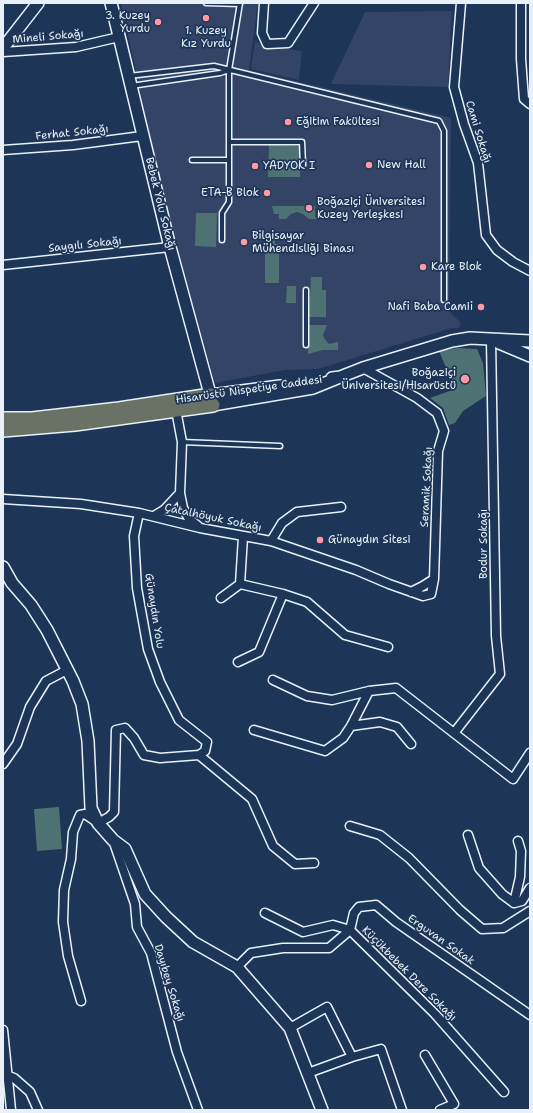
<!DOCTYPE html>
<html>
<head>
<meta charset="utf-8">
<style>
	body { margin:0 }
	#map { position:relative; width:533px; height:1113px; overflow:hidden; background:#1d3557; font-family:"Shantell Sans",sans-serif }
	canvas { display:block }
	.frame { position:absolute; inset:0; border:4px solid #e8f1f8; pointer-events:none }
</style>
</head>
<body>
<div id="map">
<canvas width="533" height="1113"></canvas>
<div class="frame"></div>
</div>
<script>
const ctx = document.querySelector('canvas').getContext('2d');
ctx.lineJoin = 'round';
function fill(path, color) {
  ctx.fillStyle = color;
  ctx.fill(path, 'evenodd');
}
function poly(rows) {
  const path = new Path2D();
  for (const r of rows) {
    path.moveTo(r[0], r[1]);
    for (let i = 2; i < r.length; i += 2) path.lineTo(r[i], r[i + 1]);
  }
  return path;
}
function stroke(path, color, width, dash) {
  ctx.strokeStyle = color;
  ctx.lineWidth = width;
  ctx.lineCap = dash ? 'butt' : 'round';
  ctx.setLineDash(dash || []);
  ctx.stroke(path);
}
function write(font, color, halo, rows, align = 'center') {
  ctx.font = font + ' "Shantell Sans",sans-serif';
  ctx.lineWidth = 3.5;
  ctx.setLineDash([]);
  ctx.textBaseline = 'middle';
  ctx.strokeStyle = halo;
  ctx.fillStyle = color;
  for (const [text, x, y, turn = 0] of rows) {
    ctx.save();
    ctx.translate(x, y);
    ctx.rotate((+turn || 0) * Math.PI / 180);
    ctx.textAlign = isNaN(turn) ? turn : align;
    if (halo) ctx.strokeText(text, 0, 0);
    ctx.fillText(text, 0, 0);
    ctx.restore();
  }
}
const built = poly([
	[121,3,258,3,249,70,451,118,449,311,461,323,459,328,452,328,318,369,285,370,215,383,183,268,153,149],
	[452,11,448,87,331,84,365,12],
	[255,41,262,45,302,51,299,80,251,69]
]);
const green = poly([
	[269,145,297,146,300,148,300,177,268,177],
	[272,206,315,206,315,217,321,217,321,219,309,219,303,214,297,212,291,214,286,219,279,219,279,214,274,214],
	[196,213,217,213,216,247,195,246],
	[265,235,270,235,270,239,275,239,275,244,279,244,279,283,265,283],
	[311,277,322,277,322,290,326,290,326,317,309,317],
	[287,286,296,286,296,303,286,303],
	[308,325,327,325,323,335,324,338,329,344,338,342,338,350,323,350,308,354],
	[458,348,477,349,483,363,486,396,463,411,455,423,449,425,443,408,430,398,455,389,439,351],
	[59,807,62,849,37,851,34,809]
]);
const lane = poly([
	[206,3,240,4],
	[129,76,214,66,439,121,444,131,444,300],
	[131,86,220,73,229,70],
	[230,142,302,142,303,165],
	[192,160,229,160],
	[222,240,222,213,229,202,229,70,240,3],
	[306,345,306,290],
	[182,442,280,446]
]);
const street = poly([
	[264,3,262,33,267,44,288,43,314,3],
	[461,3,454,87,464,124,478,163,486,235,497,250,513,262,530,271],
	[521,3,521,59,524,99,530,104],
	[3,52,76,47,119,37],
	[3,150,73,145,142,136],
	[3,265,170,247],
	[363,368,417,398,437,413,444,431,438,451,434,579],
	[176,410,182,442,180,493],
	[3,499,81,504,139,513,200,528,271,541,356,570,389,584,423,596,431,594,434,579,423,586,411,592],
	[154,516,164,510,180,493,183,508,189,519,198,526],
	[243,537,240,584,283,594,307,602,345,635,388,647],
	[271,541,282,523,297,512,341,507],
	[221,598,240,584],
	[238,662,259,652,283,594],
	[273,680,307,696,332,700,369,691,396,688,513,779,530,753],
	[351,726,380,722,397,727,411,744],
	[254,730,325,751,343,738,351,726,369,691],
	[454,733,500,674,496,636,491,339],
	[199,755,252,799,273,846,295,864,314,863],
	[3,764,17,744,30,707,46,681,67,670],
	[350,826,380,835,409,858,460,910,482,929,503,928,530,911],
	[468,835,479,868,502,894,514,903,522,901,530,888],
	[113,840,135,904,137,927,151,953,177,1052,198,1110],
	[514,903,520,877,521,851,518,841],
	[265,913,303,932,333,925,350,930,435,1014,504,1092],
	[237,967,251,953,283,948,329,948,350,930,354,913,359,907,376,905,396,922,530,1015],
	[81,1001,68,956,63,922,64,890,71,859,73,832,80,815,85,814,98,823,109,817,114,812,116,730,125,728,134,738,144,755,160,758,199,755,205,751,207,742,179,720,160,682,148,649,137,588,134,536,139,513],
	[290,1028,327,1007,352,1057],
	[3,1030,11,1110],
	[425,1055,454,1104,440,1110],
	[308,1073,352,1057,381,1049,402,1110],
	[9,1076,14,1078,30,1092,38,1110]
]);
const secondary = poly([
	[111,3,170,247,213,405,313,388,340,377],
	[3,48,38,3],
	[499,343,530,356],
	[332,378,340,377,363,368,452,341,470,338,530,341],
	[211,395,280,386],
	[3,567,12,583,31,605,47,630,73,681,82,704,88,741,91,808,98,823,113,840,125,849,145,894,166,917,193,942,237,967,290,1028,322,1110]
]);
const primary = poly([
	[3,419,32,419,119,409,211,395],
	[3,430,75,424,213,405]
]);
const markers = [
	[206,18,4,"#ff9aa2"],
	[158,22,4,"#ff9aa2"],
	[288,122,4,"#ff9aa2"],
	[369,165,4,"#ff9aa2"],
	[255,166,4,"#ff9aa2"],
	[267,193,4,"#ff9aa2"],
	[309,208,4,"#ff9aa2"],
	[244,242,4,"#ff9aa2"],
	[423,267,4,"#ff9aa2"],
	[481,307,4,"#ff9aa2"],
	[465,379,5,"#ff9aa2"],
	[320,540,4,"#ff9aa2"]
];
const poiNames = [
	["3. Kuzey",150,16,"right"],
	["Yurdu",150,29,"right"],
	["1. Kuzey",206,31,"center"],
	["Kız Yurdu",206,44,"center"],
	["Eğitim Fakültesi",296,122],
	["New Hall",377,165],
	["YADYOK I",263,166],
	["ETA-B Blok",259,193,"right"],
	["Boğaziçi Üniversitesi",317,202],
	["Kuzey Yerleşkesi",317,215],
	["Bilgisayar",252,236],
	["Mühendisliği Binası",252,249],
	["Kare Blok",431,267],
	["Nafi Baba Camii",473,307,"right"],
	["Boğaziçi",456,373,"right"],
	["Üniversitesi/Hisarüstü",456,386,"right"],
	["Günaydın Sitesi",328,540]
];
const streetNames = [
	["Mineli Sokağı",48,37,-5],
	["Cami Sokağı",478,132,73],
	["Ferhat Sokağı",72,133,-6],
	["Bebek Yolu Sokağı",160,204,76],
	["Saygılı Sokağı",85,245,-6],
	["Hisarüstü Nispetiye Caddesi",249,390,-8],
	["Seramik Sokağı",427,487,-87],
	["Çatalhöyuk Sokağı",213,518,12],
	["Bodur Sokağı",484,544,-90],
	["Günaydın Yolu",154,611,81],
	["Erguvan Sokak",441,940,35],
	["Küçükbebek Dere Sokağı",409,974,45],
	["Dayıbey Sokağı",169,983,73]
];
fill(built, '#334467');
fill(green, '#4e7273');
stroke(lane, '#e8f1f8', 7);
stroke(street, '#e8f1f8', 11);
stroke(secondary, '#e8f1f8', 14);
stroke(primary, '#e8f1f8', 16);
stroke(lane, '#1d3557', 4);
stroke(street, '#1d3557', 8);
stroke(secondary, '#1d3557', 11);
stroke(primary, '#6a7165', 13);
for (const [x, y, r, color] of markers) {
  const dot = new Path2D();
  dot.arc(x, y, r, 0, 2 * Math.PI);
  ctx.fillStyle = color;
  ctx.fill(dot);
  stroke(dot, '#1d3557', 1.5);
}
write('11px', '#e8f1f8', '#1d3557', poiNames, 'left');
write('11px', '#e8f1f8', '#1d3557', streetNames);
</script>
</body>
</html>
